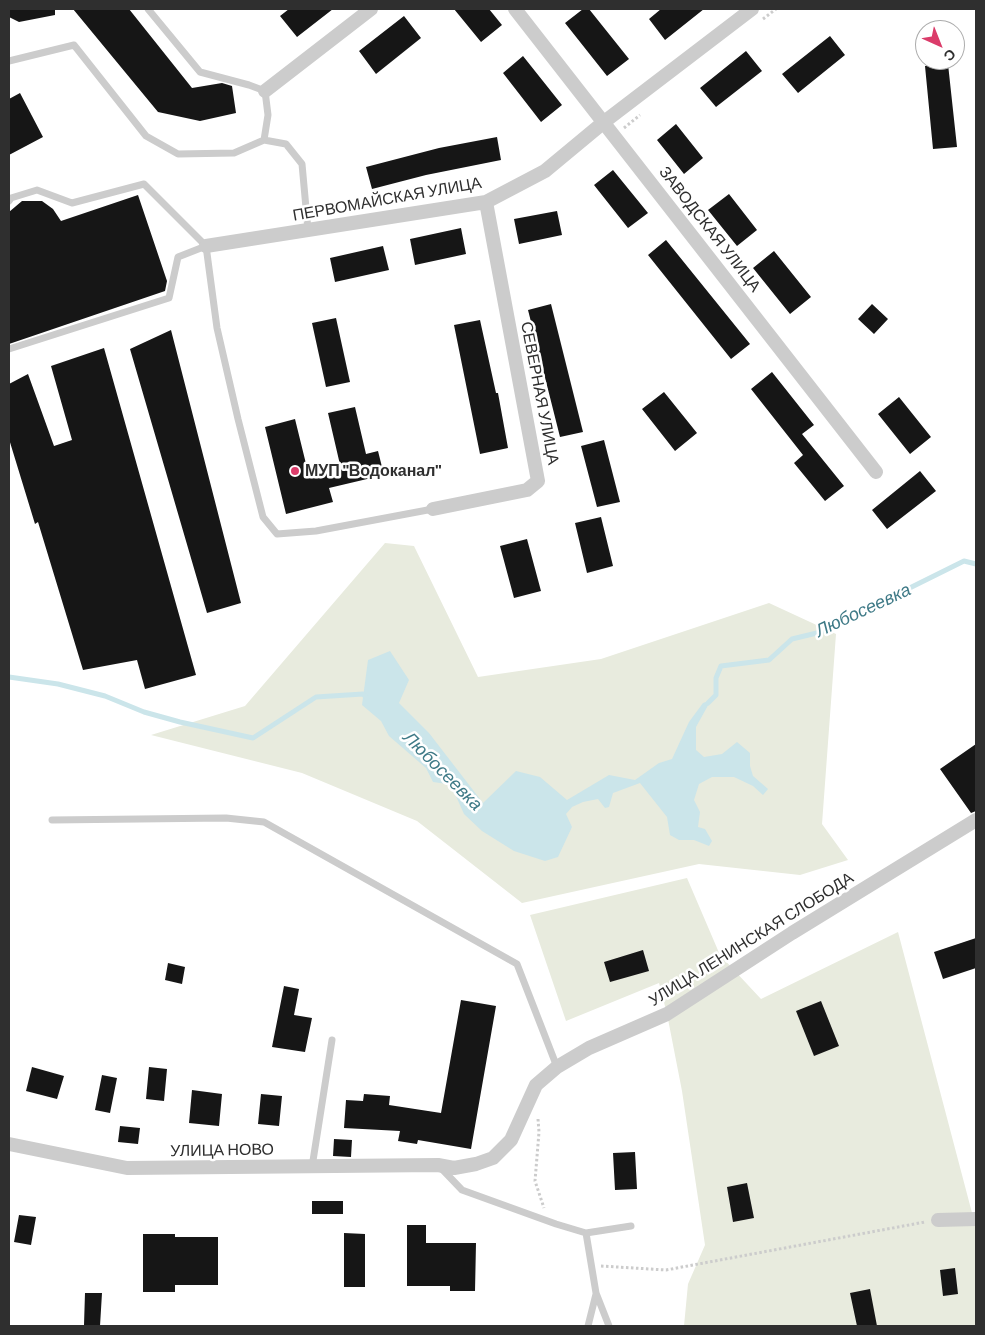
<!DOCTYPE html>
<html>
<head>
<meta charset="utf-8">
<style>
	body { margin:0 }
	#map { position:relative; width:985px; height:1335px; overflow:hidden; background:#fff; font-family:Barlow,sans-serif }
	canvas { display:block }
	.frame { position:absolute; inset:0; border:10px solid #2f2f2f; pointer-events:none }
	.north { position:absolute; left:915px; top:20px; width:50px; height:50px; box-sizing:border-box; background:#fff; border:1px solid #acacac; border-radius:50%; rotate:136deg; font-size:14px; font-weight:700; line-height:20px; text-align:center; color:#2f2f2f }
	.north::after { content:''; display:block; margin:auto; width:18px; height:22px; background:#db3c6a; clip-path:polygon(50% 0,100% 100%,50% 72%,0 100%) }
</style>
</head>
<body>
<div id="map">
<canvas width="985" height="1335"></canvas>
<div class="frame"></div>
<div class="north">С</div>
</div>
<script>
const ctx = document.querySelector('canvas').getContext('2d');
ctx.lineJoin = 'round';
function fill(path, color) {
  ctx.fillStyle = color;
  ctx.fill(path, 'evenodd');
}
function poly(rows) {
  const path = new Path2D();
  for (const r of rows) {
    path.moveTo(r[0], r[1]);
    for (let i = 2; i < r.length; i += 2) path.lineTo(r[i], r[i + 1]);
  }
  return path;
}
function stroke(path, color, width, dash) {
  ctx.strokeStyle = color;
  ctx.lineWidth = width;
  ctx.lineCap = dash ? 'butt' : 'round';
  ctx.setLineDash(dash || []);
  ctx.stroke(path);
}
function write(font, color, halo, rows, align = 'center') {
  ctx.font = font + ' Barlow,sans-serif';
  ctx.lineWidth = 5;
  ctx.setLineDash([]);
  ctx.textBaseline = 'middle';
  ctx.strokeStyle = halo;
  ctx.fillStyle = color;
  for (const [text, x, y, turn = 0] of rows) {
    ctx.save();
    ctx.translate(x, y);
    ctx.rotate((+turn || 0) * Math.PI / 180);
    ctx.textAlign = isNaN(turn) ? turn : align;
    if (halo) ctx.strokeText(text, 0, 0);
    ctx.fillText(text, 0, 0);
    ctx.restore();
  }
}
const green = poly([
	[385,543,414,546,478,677,601,659,769,603,836,634,822,824,848,860,800,875,699,864,522,903,417,821,302,773,151,735,245,706],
	[687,878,720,955,761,999,898,932,976,1228,976,1326,684,1326,688,1284,705,1245,682,1091,667,1014,659,983,566,1021,530,915]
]);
const water = poly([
	[390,651,409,680,399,703,429,733,483,803,516,771,540,777,567,800,609,775,635,780,659,763,672,759,689,722,703,703,711,700,696,727,696,750,704,757,722,754,737,742,750,753,750,766,753,776,768,789,763,795,753,786,734,777,712,777,699,784,694,800,700,812,698,827,705,829,712,841,709,846,694,840,679,840,670,835,667,817,640,783,613,793,609,807,605,808,598,799,583,802,572,807,566,814,572,827,558,857,545,861,514,851,482,831,464,814,455,794,447,784,433,782,426,768,389,736,381,721,362,705,368,660]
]);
const stream = poly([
	[9,677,58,684,105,696,144,712,180,722,253,738,316,697,363,694,367,698],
	[708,703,716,695,716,678,721,666,769,660,792,639,821,632,964,561,976,564]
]);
const building = poly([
	[9,9,55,9,55,15,19,22,9,17],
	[73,9,129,9,192,88,222,83,232,86,236,113,200,121,158,112],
	[289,9,333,9,297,37,280,16],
	[454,9,489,9,502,25,481,42],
	[583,9,589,9,629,59,607,76,565,23],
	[661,9,704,9,665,40,649,19],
	[404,16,421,38,376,74,359,51],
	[830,36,845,55,798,93,782,74],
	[746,51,762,71,716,107,700,88],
	[523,56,562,105,541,122,503,73],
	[948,64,957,147,933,149,925,66],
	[20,93,43,137,9,155,9,99],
	[676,124,703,158,684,174,657,140],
	[497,137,501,160,426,175,372,189,366,167,439,148],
	[613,170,648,213,628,228,594,185],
	[729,194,757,230,737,246,708,210],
	[138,195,167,281,165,291,9,344,9,212,22,201,42,201,53,209,61,221],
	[557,211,562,235,519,244,514,219],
	[461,228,466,254,415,265,410,239],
	[666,240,750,344,731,359,648,255],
	[383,246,389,270,335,282,330,258],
	[774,251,811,297,790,314,753,268],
	[551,304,583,432,560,437,528,310],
	[872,304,888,319,874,334,858,319],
	[336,318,350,382,326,387,312,323],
	[480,320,496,393,498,393,508,448,480,454,454,325],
	[171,330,241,603,207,613,130,349],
	[104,348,196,675,145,689,137,660,83,670,38,522,35,524,9,439,9,384,28,374,54,446,72,440,51,366],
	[772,372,814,425,802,434,844,486,825,501,794,463,803,455,751,389],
	[664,392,697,433,675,451,642,409],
	[899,397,931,437,910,454,878,414],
	[355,407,366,454,378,451,384,475,329,488,333,502,286,514,265,427,295,419,309,476,341,469,328,413],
	[604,440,620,502,597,507,581,446],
	[920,471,936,491,887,529,872,510],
	[601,517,613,566,587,573,575,523],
	[527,539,541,591,514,598,500,546],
	[976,744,976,811,971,813,940,769],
	[976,938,976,968,943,979,934,952],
	[643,950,649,971,610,982,604,962],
	[168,963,185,967,182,984,165,980],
	[284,986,299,989,294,1015,312,1018,305,1052,272,1047],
	[461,1000,496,1006,471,1149,418,1140,417,1144,398,1141,400,1131,344,1128,346,1100,363,1101,364,1094,390,1096,389,1105,441,1113],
	[821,1001,839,1046,814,1056,796,1011],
	[32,1067,64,1076,57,1099,26,1091],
	[149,1067,167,1069,164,1101,146,1099],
	[102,1075,117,1078,110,1113,95,1110],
	[192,1090,222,1094,219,1126,189,1123],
	[261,1094,282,1096,279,1126,258,1124],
	[120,1126,140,1128,138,1144,118,1142],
	[334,1139,352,1140,351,1157,333,1156],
	[635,1152,637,1189,615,1190,613,1153],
	[747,1183,754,1218,733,1222,727,1187],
	[312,1201,343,1201,343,1214,312,1214],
	[19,1215,36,1217,31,1245,14,1242],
	[407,1225,426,1225,426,1243,476,1243,475,1291,450,1291,450,1286,407,1286],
	[344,1233,365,1234,365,1287,344,1287],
	[143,1234,175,1234,175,1237,218,1237,218,1285,175,1285,175,1292,143,1292],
	[955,1268,958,1294,943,1296,940,1270],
	[870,1289,877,1326,857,1326,850,1293],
	[85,1293,102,1293,100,1326,84,1325]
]);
const path = poly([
	[763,19,776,9],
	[624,128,640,115],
	[538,1119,539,1132,535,1181,544,1208],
	[601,1266,666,1270,925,1222]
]);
const service = poly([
	[9,61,74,45,146,136,178,154,234,153,264,140,268,115,265,91,249,85,200,72,148,9],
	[264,140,286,144,302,164,308,230],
	[9,201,11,198,37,190,72,203,144,184,206,246,178,257,169,298,9,349],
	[206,246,217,328,238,419,263,517,277,534,316,531,433,509],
	[52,820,226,818,264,822,517,964,557,1067],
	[312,1167,332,1040],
	[440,1167,462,1190,556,1224,586,1233,596,1293,609,1326],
	[586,1233,631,1226],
	[588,1326,596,1294]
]);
const minor = poly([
	[515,9,876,472],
	[265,91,371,9],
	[206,246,486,202,545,171,604,122,752,9],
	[433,509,527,490,538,481,486,202],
	[9,1144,127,1168,438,1165,454,1168,476,1164,493,1158,511,1140,536,1085,557,1067,589,1048,667,1014,792,933,976,820],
	[938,1220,976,1219]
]);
const markers = [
	[295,471,5,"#db3c6a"]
];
const streetNames = [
	["ПЕРВОМАЙСКАЯ УЛИЦА",387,199,-10],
	["ЗАВОДСКАЯ УЛИЦА",710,229,52],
	["СЕВЕРНАЯ УЛИЦА",540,393,79],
	["УЛИЦА ЛЕНИНСКАЯ СЛОБОДА",751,939,-32],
	["УЛИЦА НОВО",222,1150,-1]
];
const poiNames = [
	["МУП \"Водоканал\"",305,471]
];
const waterNames = [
	["Любосеевка",863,610,-25],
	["Любосеевка",443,771,45]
];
fill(green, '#e8ebde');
fill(water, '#cbe5ea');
stroke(stream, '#cbe5ea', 5);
fill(building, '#161616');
stroke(path, '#ccc', 3, [2.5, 2.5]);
stroke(service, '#ccc', 7);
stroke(minor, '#ccc', 14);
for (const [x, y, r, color] of markers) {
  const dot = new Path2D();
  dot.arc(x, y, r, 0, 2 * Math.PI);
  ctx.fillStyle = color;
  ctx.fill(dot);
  stroke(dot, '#fff', 2);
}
write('16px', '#2f2f2f', '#fff', streetNames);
write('bold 16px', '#2f2f2f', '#fff', poiNames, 'left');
write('italic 18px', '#3f7a87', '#fff', waterNames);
</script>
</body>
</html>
